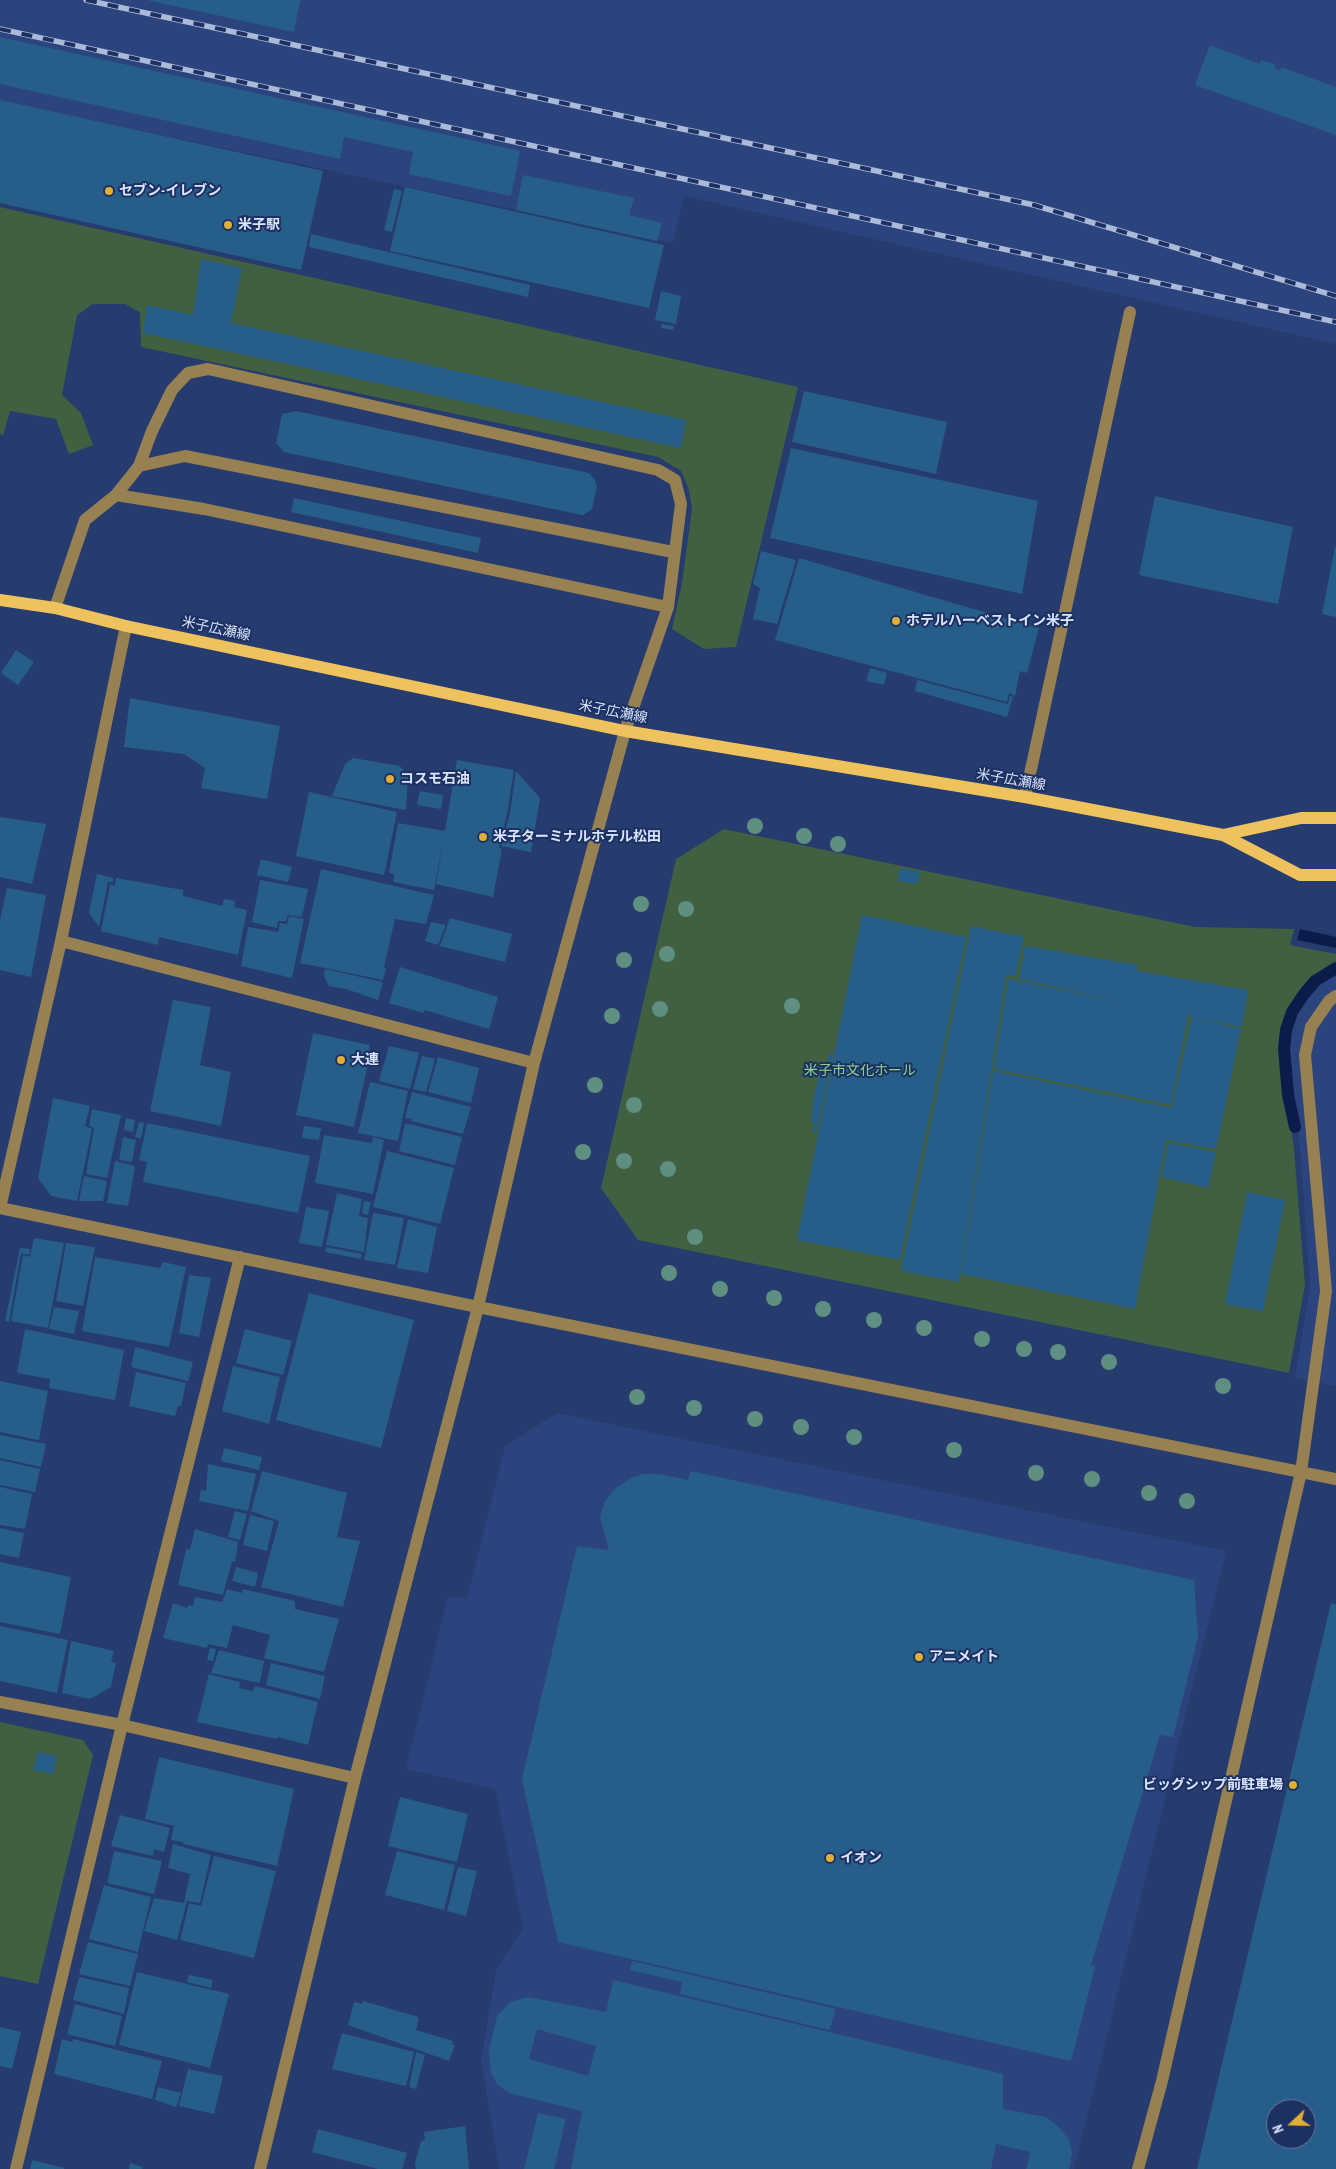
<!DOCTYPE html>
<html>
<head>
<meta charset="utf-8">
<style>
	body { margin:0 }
	#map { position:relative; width:1336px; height:2169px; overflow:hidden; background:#263b6e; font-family:"PT Sans Narrow",sans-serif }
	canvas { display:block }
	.north { position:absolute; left:1266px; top:2099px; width:50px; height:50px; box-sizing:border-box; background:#1d3062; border:1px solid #6878a0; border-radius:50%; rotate:249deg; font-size:14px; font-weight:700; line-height:20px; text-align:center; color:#d8e3fc }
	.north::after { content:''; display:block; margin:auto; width:18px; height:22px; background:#e1af34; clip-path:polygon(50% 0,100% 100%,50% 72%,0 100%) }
</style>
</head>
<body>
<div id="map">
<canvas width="1336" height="2169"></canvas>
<div class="north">N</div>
</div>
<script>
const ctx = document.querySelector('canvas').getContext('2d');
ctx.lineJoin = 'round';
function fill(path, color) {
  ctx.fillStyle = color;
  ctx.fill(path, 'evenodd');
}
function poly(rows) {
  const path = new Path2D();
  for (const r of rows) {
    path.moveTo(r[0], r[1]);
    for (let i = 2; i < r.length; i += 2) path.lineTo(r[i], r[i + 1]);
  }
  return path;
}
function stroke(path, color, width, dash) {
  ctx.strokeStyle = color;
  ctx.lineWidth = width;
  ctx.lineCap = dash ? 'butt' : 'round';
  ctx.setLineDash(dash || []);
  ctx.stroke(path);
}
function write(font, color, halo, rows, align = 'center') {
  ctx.font = font + ' "PT Sans Narrow","Noto Sans JP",sans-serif';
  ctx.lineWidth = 4;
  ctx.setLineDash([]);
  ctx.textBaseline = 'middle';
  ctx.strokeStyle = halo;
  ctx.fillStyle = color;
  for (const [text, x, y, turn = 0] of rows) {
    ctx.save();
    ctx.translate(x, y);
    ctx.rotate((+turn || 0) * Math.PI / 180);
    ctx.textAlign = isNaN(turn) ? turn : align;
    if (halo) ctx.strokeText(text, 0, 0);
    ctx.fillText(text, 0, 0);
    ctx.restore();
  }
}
const built = poly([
	[0,0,1336,0,1336,344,684,196,673,243,0,101],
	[1336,972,1336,1386,1295,1378,1310,1287,1301,1160,1288,1035,1296,1012,1305,997],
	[557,1413,1226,1551,1074,2169,499,2169,481,2060,496,1970,523,1928,495,1789,406,1769,448,1596,467,1599,505,1446]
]);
const green = poly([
	[0,207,798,387,736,647,704,649,672,629,682,583,692,509,689,490,681,471,658,457,141,347,140,312,125,304,93,304,77,315,62,395,81,413,93,445,69,454,56,419,10,411,3,435,0,434],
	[724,829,1195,927,1294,929,1290,945,1336,954,1336,962,1314,979,1295,998,1279,1037,1294,1149,1305,1285,1289,1373,638,1240,601,1188,676,859],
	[0,1722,83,1740,93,1755,38,1984,0,1976]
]);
const water = poly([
	[1300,929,1336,937,1336,948,1297,940]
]);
const stream = poly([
	[1295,1127,1288,1095,1284,1049,1286,1030,1292,1012,1304,994,1315,981,1336,968]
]);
const building = poly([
	[147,0,300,0,294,32],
	[0,37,520,151,511,196,409,174,413,152,344,137,340,159,0,84],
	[1210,45,1260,64,1261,60,1276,65,1274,68,1281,71,1281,67,1336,87,1336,135,1195,85],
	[0,100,323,171,301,270,0,203],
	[523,175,634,198,629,215,662,223,657,241,516,210],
	[405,187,664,245,649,308,390,251],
	[394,189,402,191,392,232,384,230],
	[311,234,530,285,528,297,309,247],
	[201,259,242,268,231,323,686,420,681,448,143,333,147,305,193,315],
	[661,291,681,296,676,324,655,320],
	[662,324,674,326,673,330,661,328],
	[804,391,947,422,936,474,792,442],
	[296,411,589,473,595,480,597,486,592,509,583,515,577,514,284,452,276,443,282,414],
	[791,448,1038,501,1022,594,770,538],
	[1155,496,1293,527,1278,604,1139,575],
	[294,498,481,538,478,553,291,512],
	[1335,547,1336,547,1336,617,1322,614],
	[761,551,796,560,777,624,753,619,760,588,753,584],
	[799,558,1039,628,1027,673,1020,671,1015,696,1009,693,1007,702,775,640],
	[16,650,34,662,18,685,1,673],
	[870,668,887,673,884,685,866,681],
	[917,680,1008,704,1010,696,1013,697,1007,717,915,691],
	[130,698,280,726,267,799,201,788,205,768,184,754,124,747],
	[353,758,400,766,408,777,406,810,332,796,345,764],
	[457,760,514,770,507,814,499,848,502,849,493,897,436,884],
	[516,771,540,798,531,852,501,846,510,813],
	[420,791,443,795,441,809,417,805],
	[309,792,397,812,384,875,296,856],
	[0,817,46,824,32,884,0,877],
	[398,823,445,831,434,890,393,882,394,874,389,873],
	[261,859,292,867,288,882,257,875],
	[900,868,920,872,917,884,898,881],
	[321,869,434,895,426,924,395,919,384,967,386,968,383,980,300,963],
	[97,874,113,878,113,882,108,882,99,927,89,913],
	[116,878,183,890,183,896,222,906,224,899,235,901,234,907,247,910,238,955,159,937,158,945,101,931,110,885,115,885],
	[260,880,308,889,302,917,288,915,286,921,278,921,277,928,252,922],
	[7,888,46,895,31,977,0,970,0,920],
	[862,915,966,937,900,1260,797,1240],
	[289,916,304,919,292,978,241,966,248,927,278,932,280,923,287,924],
	[450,918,512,934,505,962,440,946],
	[431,922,446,925,438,945,425,941],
	[971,926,1024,937,1015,977,1006,975,959,1282,901,1271],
	[1025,946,1137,965,1137,971,1248,990,1242,1027,1194,1017,1241,1029,1216,1149,1166,1140,1135,1309,961,1274,993,1071,1172,1108,1192,1016,1188,1015,1171,1105,994,1069,1008,979,1122,1002,1019,979],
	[400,967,498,997,489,1029,424,1010,424,1013,389,1003],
	[325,969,383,982,378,1000,346,989,329,986,324,976],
	[173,1000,211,1007,200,1065,231,1072,221,1126,150,1111],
	[313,1033,370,1045,366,1063,368,1064,354,1127,296,1115],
	[389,1046,419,1053,410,1089,379,1081],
	[829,1054,833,1055,816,1133,813,1133,814,1122,811,1121,814,1096,819,1076,824,1063,827,1064],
	[422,1056,435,1059,426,1092,413,1089],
	[438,1057,479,1068,471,1103,428,1092],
	[370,1082,408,1091,398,1141,358,1133],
	[412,1092,471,1107,463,1134,411,1121,412,1119,405,1118],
	[53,1098,90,1106,85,1126,92,1129,77,1201,51,1196,38,1178],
	[92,1109,121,1115,107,1178,86,1174,94,1128,89,1126],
	[126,1118,135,1120,133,1132,124,1130],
	[139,1122,144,1123,141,1139,135,1137],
	[147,1123,310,1156,298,1213,143,1182,147,1162,139,1160],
	[405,1123,462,1137,455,1165,399,1151],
	[304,1126,321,1128,319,1140,302,1138],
	[324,1135,372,1143,373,1137,384,1140,373,1194,315,1183],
	[123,1137,136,1140,132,1162,119,1160],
	[1168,1143,1216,1152,1208,1188,1162,1177],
	[387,1151,454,1168,440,1224,373,1207],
	[115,1161,135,1166,128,1206,107,1203],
	[84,1176,107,1181,103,1201,79,1201],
	[1247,1192,1285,1200,1263,1311,1225,1304],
	[337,1193,362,1199,359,1216,368,1218,364,1252,326,1245],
	[364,1201,371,1202,368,1215,362,1213],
	[306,1207,329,1211,322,1247,299,1243],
	[373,1213,404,1218,395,1265,364,1260],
	[408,1219,437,1227,428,1273,397,1268],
	[34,1238,64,1243,48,1328,11,1321,23,1255,30,1257],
	[66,1243,95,1247,83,1306,56,1301],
	[326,1247,362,1254,361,1259,325,1252],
	[20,1248,30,1249,29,1255,21,1253,9,1322,5,1321],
	[95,1257,160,1268,163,1262,186,1267,169,1347,82,1331],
	[189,1275,211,1278,199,1337,179,1333],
	[309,1293,414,1320,381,1448,276,1420],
	[54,1307,79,1311,74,1334,49,1329],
	[25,1329,124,1350,115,1400,49,1388,50,1379,17,1373],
	[245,1329,292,1341,283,1375,236,1363],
	[135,1347,193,1362,188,1381,131,1367],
	[233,1366,280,1377,269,1424,222,1411],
	[136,1372,186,1383,181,1406,178,1406,175,1416,129,1406],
	[0,1381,48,1391,39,1440,0,1432],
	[0,1435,46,1444,41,1467,0,1458],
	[224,1448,262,1457,259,1470,221,1461],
	[0,1460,40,1469,35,1492,0,1485],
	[208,1464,256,1474,248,1511,199,1501,201,1490,206,1491],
	[262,1471,347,1493,337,1537,360,1541,343,1607,261,1587,279,1521,251,1511],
	[691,1471,1194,1580,1198,1637,1173,1737,1160,1735,1091,1965,1095,1967,1071,2061,558,1942,522,1779,577,1546,609,1550,600,1517,605,1501,615,1489,631,1478,644,1474,659,1474,688,1480],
	[0,1487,32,1494,25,1529,0,1525],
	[235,1511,247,1514,240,1540,228,1537],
	[250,1515,274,1521,267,1551,243,1545],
	[0,1528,24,1533,19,1558,0,1554],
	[195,1529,238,1542,235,1562,232,1561,223,1595,178,1585,186,1549,190,1550],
	[0,1562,71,1577,60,1634,0,1622],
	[236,1567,258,1573,255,1587,232,1581],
	[227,1589,242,1593,243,1589,295,1601,295,1609,339,1619,324,1672,264,1658,270,1635,233,1625,227,1648,208,1644,207,1648,163,1638,173,1603,187,1608,188,1605,193,1606,195,1597,222,1602],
	[1331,1603,1336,1604,1336,2169,1197,2169],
	[1276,2109,1306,2109,1306,2139,1276,2139],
	[0,1626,68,1640,57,1693,0,1681],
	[71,1641,114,1651,111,1662,116,1663,111,1687,90,1699,62,1693],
	[210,1648,216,1649,213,1661,207,1660],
	[219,1650,264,1661,260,1683,211,1673],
	[271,1663,325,1676,320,1699,266,1685],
	[209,1674,240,1682,239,1688,253,1691,255,1686,318,1702,308,1745,278,1737,277,1739,197,1722],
	[38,1752,57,1756,53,1774,33,1770],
	[159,1757,294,1789,277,1866,183,1844,183,1842,171,1840,174,1826,145,1819],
	[400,1797,468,1814,457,1862,388,1846],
	[120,1815,170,1828,164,1852,154,1849,153,1856,111,1846],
	[173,1844,211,1855,200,1903,187,1901,177,1940,144,1931,154,1898,184,1903,190,1874,168,1868],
	[114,1851,162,1861,154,1894,107,1883],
	[397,1851,455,1865,444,1910,385,1895],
	[214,1856,276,1871,254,1958,180,1940,189,1903,201,1906],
	[458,1867,477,1871,466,1916,447,1911],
	[104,1885,151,1897,138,1952,89,1939],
	[88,1942,138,1954,130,1986,79,1974],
	[632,1961,836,2009,829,2030,680,1994,682,1982,630,1970],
	[137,1972,229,1994,210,2068,119,2045],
	[189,1975,213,1980,211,1988,187,1982],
	[79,1977,129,1988,124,2014,73,2000],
	[613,1980,1003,2074,1003,2109,1046,2117,1060,2128,1069,2140,1072,2153,1069,2169,1026,2169,1030,2152,996,2144,991,2169,571,2169,582,2111,509,2093,497,2084,491,2073,489,2050,497,2016,510,2002,528,1997,606,2012],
	[537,2029,596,2046,588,2076,529,2059],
	[363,2001,419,2017,416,2030,453,2041,452,2044,455,2045,449,2061,348,2025,354,2002,362,2004],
	[75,2004,122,2016,115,2046,67,2034],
	[0,2027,21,2032,12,2069,0,2066],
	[342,2033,414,2052,406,2086,332,2069],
	[62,2039,72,2042,73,2039,162,2061,152,2099,54,2074],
	[416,2052,425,2055,416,2089,409,2087],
	[188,2069,223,2076,214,2114,179,2106],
	[158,2087,181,2093,176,2107,155,2100],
	[538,2113,566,2119,554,2169,524,2169],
	[465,2126,469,2169,416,2169,415,2163,421,2141,425,2140,424,2132],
	[318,2129,407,2153,402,2169,378,2169,312,2152],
	[32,2160,64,2168,64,2169,30,2169],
	[130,2163,143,2167,142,2169,129,2169]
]);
const minor = poly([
	[139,466,152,431,172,390,188,373,208,369,658,470,675,480,681,504,668,607,625,731,534,1063,478,1307,1336,1479],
	[116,495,139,466,185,456,673,552],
	[55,608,85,520,116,495,204,509,668,607],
	[1025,797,1130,312],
	[61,941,534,1063],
	[0,1208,478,1307,355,1778,260,2169],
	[0,1208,61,941,126,626],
	[0,1702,122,1725,355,1778],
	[16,2169,122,1725,240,1257],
	[1138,2169,1162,2081,1301,1472,1326,1291,1305,1055,1311,1027,1329,1001,1336,996]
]);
const major = poly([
	[0,600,55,608,126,626,625,731,1025,797,1223,835,1300,875,1336,875],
	[1223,835,1301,818,1336,818]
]);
const rail = poly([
	[86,0,1034,205,1336,296],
	[0,29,1336,322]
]);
const trees = [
	[755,826],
	[804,836],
	[838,844],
	[641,904],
	[686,909],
	[667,954],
	[624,960],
	[792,1006],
	[660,1009],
	[612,1016],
	[595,1085],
	[634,1105],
	[583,1152],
	[624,1161],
	[668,1169],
	[695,1237],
	[669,1273],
	[720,1289],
	[774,1298],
	[823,1309],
	[874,1320],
	[924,1328],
	[982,1339],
	[1024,1349],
	[1058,1352],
	[1109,1362],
	[1223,1386],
	[637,1397],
	[694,1408],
	[755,1419],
	[801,1427],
	[854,1437],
	[954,1450],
	[1036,1473],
	[1092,1479],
	[1149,1493],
	[1187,1501]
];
const markers = [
	[109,191,5,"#e1af34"],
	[228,225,5,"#e1af34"],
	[896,621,5,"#e1af34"],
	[390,779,5,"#e1af34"],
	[483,837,5,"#e1af34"],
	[341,1060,5,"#e1af34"],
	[919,1657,5,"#e1af34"],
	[1293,1785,5,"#e1af34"],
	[830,1858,5,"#e1af34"]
];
const poiNames = [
	["セブン-イレブン",119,191],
	["米子駅",238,225],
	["ホテルハーベストイン米子",906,621],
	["コスモ石油",400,779],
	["米子ターミナルホテル松田",493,837],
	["大連",351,1060],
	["アニメイト",929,1657],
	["ビッグシップ前駐車場",1283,1785,"right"],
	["イオン",840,1858]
];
const streetNames = [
	["米子広瀬線",216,629,12],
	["米子広瀬線",613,712,11],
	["米子広瀬線",1011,780,10]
];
const parkNames = [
	["米子市文化ホール",860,1071]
];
fill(built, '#2c447d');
fill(green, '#416042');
fill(water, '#0b1c4b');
stroke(stream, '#0b1c4b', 12);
fill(building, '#275e89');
stroke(minor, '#978153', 12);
stroke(major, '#eec25d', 12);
stroke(rail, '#acbad9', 5.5);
stroke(rail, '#1d3062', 4, [11]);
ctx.fillStyle = '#5e8f80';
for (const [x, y] of trees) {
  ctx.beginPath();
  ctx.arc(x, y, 8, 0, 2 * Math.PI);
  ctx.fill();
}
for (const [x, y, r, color] of markers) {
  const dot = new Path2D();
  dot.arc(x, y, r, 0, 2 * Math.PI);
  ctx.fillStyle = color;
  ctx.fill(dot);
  stroke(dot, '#1d3062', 2);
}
write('bold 14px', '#d8e3fc', '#1d3062', poiNames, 'left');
write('14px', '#d8e3fc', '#1d3062', streetNames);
write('14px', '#8bd48e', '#1d3062', parkNames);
</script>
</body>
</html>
